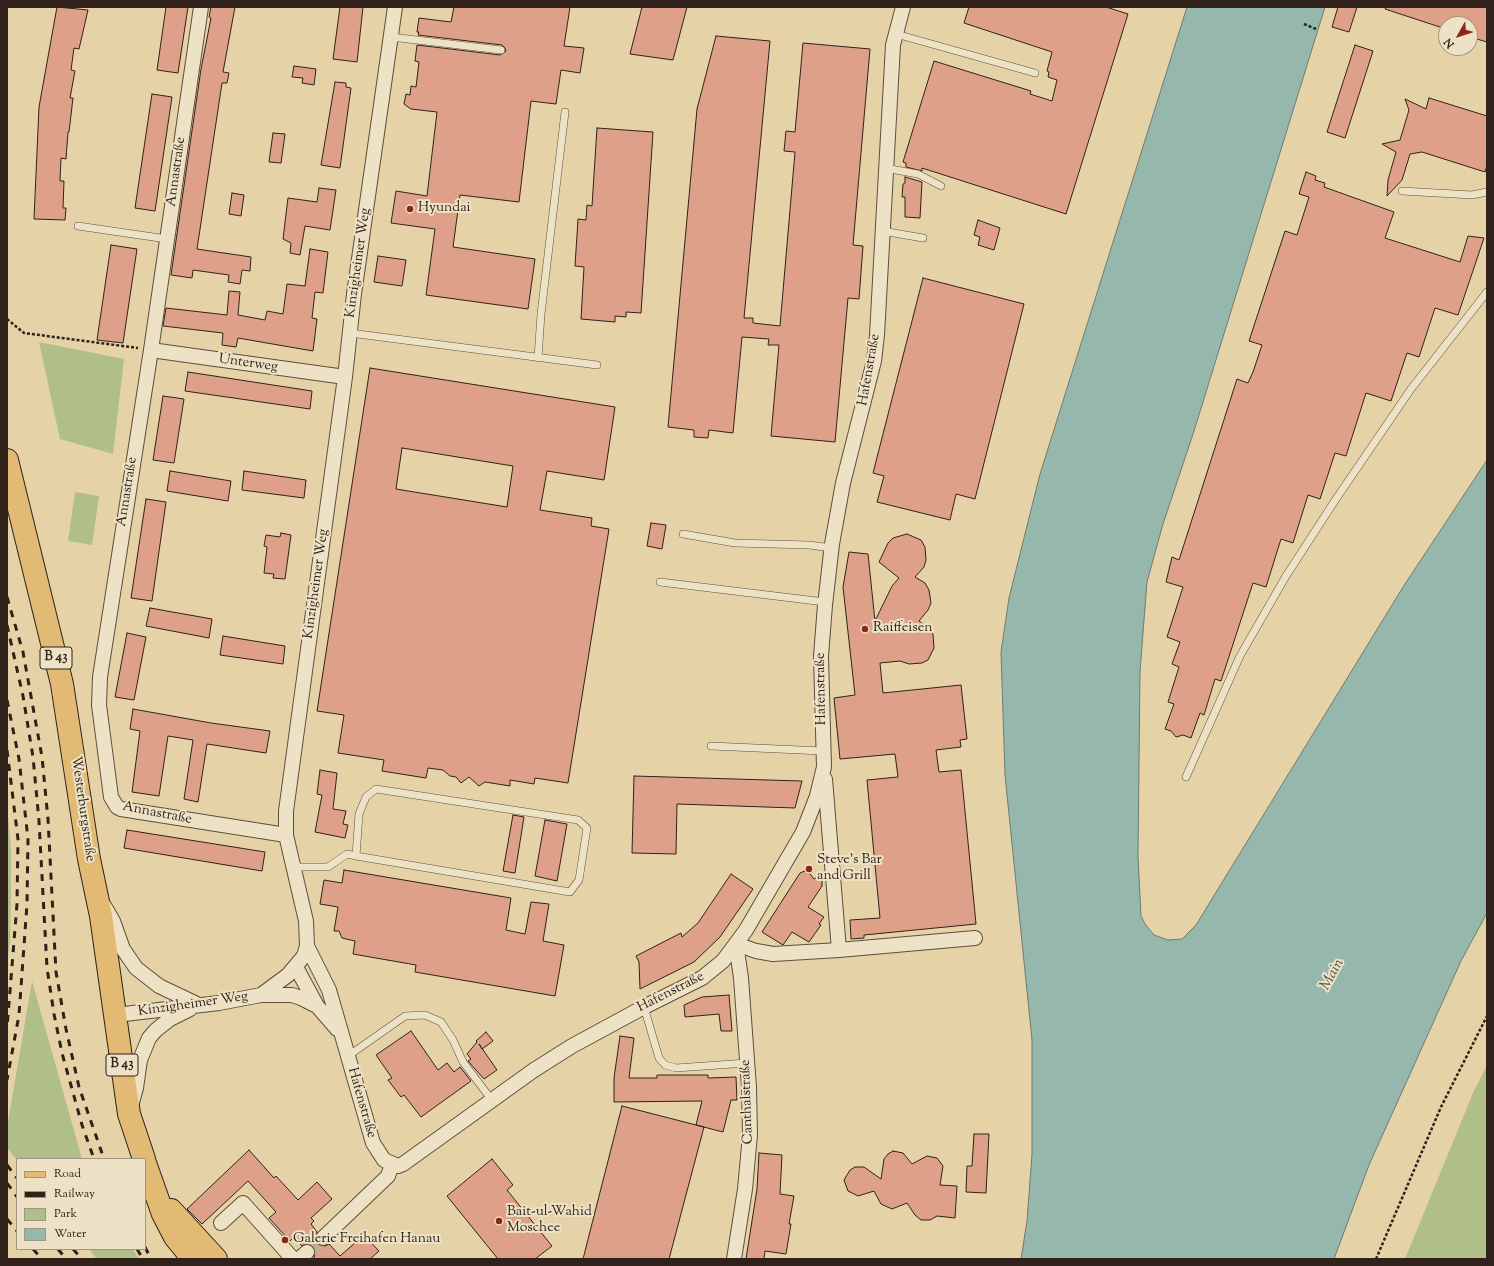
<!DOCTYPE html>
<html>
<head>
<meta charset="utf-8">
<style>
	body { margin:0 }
	#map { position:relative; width:1494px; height:1266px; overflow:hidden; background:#e5d3a7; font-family:"Sorts Mill Goudy",serif }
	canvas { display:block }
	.frame { position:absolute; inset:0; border:8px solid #30211a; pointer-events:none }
	.legend { position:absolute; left:16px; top:1158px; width:130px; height:92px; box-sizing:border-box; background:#eee2c6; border:1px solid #a29581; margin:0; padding:5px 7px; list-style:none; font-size:12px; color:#30211a }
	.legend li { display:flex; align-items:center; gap:8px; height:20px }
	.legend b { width:20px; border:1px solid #a29581 }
	.north { position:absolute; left:1438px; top:16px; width:40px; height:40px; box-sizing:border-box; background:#eee2c6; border:1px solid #a29581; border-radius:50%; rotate:231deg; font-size:11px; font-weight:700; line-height:16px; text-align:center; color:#30211a }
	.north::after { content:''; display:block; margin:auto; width:14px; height:18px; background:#8f2418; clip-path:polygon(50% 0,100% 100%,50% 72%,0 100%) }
</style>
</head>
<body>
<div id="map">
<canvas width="1494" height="1266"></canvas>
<div class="frame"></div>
<ul class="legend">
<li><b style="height:5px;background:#e2ba74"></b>Road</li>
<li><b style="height:5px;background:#30211a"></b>Railway</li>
<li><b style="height:11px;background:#b0be8a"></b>Park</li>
<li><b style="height:11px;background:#96b7ac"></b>Water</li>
</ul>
<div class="north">N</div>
</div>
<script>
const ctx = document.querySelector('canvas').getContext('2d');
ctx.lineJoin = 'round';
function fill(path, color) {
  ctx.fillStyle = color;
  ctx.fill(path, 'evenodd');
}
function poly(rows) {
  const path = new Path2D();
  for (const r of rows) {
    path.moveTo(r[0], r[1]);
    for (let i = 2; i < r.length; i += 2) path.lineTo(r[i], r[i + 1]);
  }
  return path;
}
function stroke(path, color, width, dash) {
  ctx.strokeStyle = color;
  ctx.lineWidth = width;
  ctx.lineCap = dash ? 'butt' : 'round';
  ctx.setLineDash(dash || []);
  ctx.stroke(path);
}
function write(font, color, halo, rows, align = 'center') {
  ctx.font = font + ' "Sorts Mill Goudy",serif';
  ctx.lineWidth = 4;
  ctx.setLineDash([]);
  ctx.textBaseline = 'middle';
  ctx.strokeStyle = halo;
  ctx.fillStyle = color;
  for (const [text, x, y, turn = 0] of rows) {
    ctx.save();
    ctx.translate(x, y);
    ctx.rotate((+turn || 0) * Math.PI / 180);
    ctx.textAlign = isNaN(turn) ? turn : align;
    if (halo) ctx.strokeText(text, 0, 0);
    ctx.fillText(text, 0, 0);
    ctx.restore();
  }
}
const green = poly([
	[39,342,124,359,113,454,60,439],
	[75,492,99,496,92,545,68,541],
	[7,805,11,849,11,897,10,943,7,965],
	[32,981,82,1159,17,1160,7,1148,7,1128],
	[1487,1065,1487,1259,1405,1259,1473,1093],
	[89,1249,133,1249,139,1259,97,1259]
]);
const water = poly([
	[1187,7,1325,7,1194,431,1163,524,1147,582,1140,671,1138,856,1141,916,1145,924,1154,935,1168,940,1182,939,1196,925,1403,587,1487,460,1487,913,1461,961,1369,1165,1334,1259,1021,1259,1027,1221,1032,1154,1032,1040,1005,775,1001,652,1009,598,1040,474,1187,7]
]);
const building = poly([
	[57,7,88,10,79,49,74,48,71,70,75,71,70,98,73,98,69,132,68,132,66,159,61,158,60,181,64,181,63,208,66,208,65,220,34,219,39,107,57,7],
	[166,7,188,7,178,73,157,70,166,7],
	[211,7,235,7,223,72,229,73,227,83,222,83,197,249,251,257,250,271,242,270,240,284,228,282,229,275,193,270,192,278,171,275,201,69,211,18,209,17,211,7],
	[340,7,363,7,357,62,333,59,340,7],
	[454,7,570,7,564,46,584,48,580,73,561,70,556,104,531,101,519,202,460,195,453,247,535,259,528,309,426,295,435,229,391,223,396,191,427,196,437,112,411,109,404,104,406,94,410,95,411,86,416,87,419,62,415,61,417,45,500,55,506,51,505,48,502,45,418,35,419,32,417,32,419,18,451,22,454,7],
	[642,7,687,7,673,60,630,54,642,7],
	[969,7,1106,7,1128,14,1066,214,922,168,922,171,906,167,906,163,903,162,934,61,1031,91,1030,94,1052,101,1057,80,1048,77,1049,72,1047,71,1052,52,964,23,969,7],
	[1338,7,1357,7,1349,32,1332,27,1338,7],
	[1386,7,1487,7,1487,42,1470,37,1470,24,1446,24,1446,29,1385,9,1386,7],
	[716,36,770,41,744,318,753,318,753,323,780,326,795,152,784,151,786,131,795,132,803,43,870,49,853,245,863,246,859,299,848,298,835,442,771,436,779,345,768,345,769,339,742,337,733,433,709,430,708,438,694,437,694,430,668,427,697,109,716,36],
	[1355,45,1373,51,1345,138,1327,132,1355,45],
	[294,66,316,69,314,85,302,83,303,78,292,77,294,66],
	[335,82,346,83,346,87,351,88,340,168,321,165,335,82],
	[152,94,172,97,155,211,135,208,152,94],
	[1429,98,1487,116,1487,165,1485,172,1422,152,1410,154,1402,180,1387,196,1388,180,1396,152,1382,144,1400,140,1409,110,1405,99,1426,109,1429,98],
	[597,128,653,132,641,313,626,312,626,317,615,316,615,322,581,319,584,267,575,266,578,219,586,220,587,205,592,206,597,128],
	[273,133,285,134,281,163,269,162,273,133],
	[1306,172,1316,176,1315,180,1325,183,1324,187,1394,212,1385,238,1460,262,1468,236,1484,238,1458,315,1435,308,1419,357,1407,353,1391,401,1366,393,1346,456,1335,453,1320,499,1308,495,1293,543,1281,539,1266,587,1253,583,1221,681,1215,679,1204,715,1200,713,1191,738,1183,735,1176,737,1171,731,1165,729,1174,704,1168,702,1179,667,1172,664,1180,642,1167,637,1183,587,1166,582,1172,557,1179,560,1237,379,1248,383,1253,372,1262,345,1249,341,1285,231,1297,235,1309,197,1299,194,1306,172],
	[905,177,922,182,920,218,905,217,905,197,902,197,903,184,905,183,905,177],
	[319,188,336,190,330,230,305,226,300,255,290,253,291,243,283,239,288,198,317,202,319,188],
	[232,193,244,195,241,216,229,214,232,193],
	[978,220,1000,228,994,250,978,245,980,237,974,235,978,220],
	[111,245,137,249,123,343,97,340,111,245],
	[310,249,328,252,323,293,315,292,312,318,317,319,313,351,238,338,236,347,222,345,223,333,163,326,166,308,227,315,229,291,240,292,238,315,265,320,267,311,283,314,287,284,305,286,310,249],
	[378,256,406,260,402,286,374,282,378,256],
	[923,278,1024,304,975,499,956,494,950,520,877,502,884,476,873,473,923,278],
	[370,368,615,407,604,480,547,471,540,510,592,518,591,526,609,529,568,783,535,778,534,784,510,780,510,786,485,782,479,786,469,777,461,783,456,777,450,776,443,770,428,768,426,778,382,771,384,760,338,753,344,715,317,711,370,368],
	[402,448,513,466,507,507,396,489,402,448],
	[188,372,312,391,310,409,185,391,188,372],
	[163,396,184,399,174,463,153,460,163,396],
	[170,471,231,481,228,501,167,491,170,471],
	[244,471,306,480,304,498,242,490,244,471],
	[146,499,166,502,152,601,131,598,146,499],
	[651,523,666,525,662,549,647,546,651,523],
	[281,533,291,535,285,579,273,578,274,574,264,573,267,547,264,546,266,535,280,537,281,533],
	[907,534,921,540,925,547,926,560,924,567,915,577,925,583,929,590,931,603,928,610,919,621,929,628,933,634,934,648,928,660,922,663,909,664,900,661,880,663,883,693,961,685,967,739,960,740,961,747,936,750,939,772,961,770,976,924,864,935,864,938,851,939,850,920,880,918,867,780,898,777,895,754,840,759,834,698,855,695,843,587,849,552,868,554,875,621,892,586,899,578,879,562,888,543,893,538,907,534],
	[150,608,212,619,209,638,146,626,150,608],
	[127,633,146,637,134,700,115,697,127,633],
	[223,636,285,646,283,664,220,655,223,636],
	[133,709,211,723,270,731,266,753,207,744,198,802,184,799,193,740,168,736,159,796,132,792,140,731,130,729,133,709],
	[320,770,337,773,333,809,346,811,343,824,348,825,345,838,315,832,322,795,317,794,320,770],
	[634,776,802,781,795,808,677,804,676,854,632,853,634,776],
	[513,815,524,817,515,873,503,871,513,815],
	[545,820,567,824,557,881,535,876,545,820],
	[127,830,265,852,262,871,124,848,127,830],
	[344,870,511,898,506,930,525,934,531,902,549,904,543,941,564,945,555,996,415,972,416,965,353,954,355,941,342,938,339,931,334,931,338,907,320,904,324,880,342,883,344,870],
	[807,870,814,879,822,874,822,886,808,907,824,917,819,924,821,925,809,942,792,932,783,945,762,932,800,873,807,870],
	[731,874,753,889,720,937,694,962,640,989,639,962,636,956,681,933,682,937,698,923,731,874],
	[729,995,732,1031,721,1031,719,1014,685,1017,684,1005,702,997,729,995],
	[411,1031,438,1070,447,1063,454,1072,460,1067,471,1081,421,1117,404,1095,401,1097,388,1080,392,1078,376,1055,411,1031],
	[486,1032,493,1041,482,1049,479,1044,497,1070,484,1079,468,1061,471,1059,467,1054,477,1042,476,1041,486,1032],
	[620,1036,634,1038,629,1078,657,1078,657,1075,708,1075,708,1078,736,1077,737,1100,731,1100,723,1132,696,1125,702,1101,614,1102,614,1078,620,1036],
	[622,1106,704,1127,669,1259,583,1259,622,1106],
	[974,1134,989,1134,986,1193,966,1192,967,1166,972,1166,974,1134],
	[249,1150,274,1178,276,1176,298,1200,317,1182,332,1199,311,1218,314,1221,311,1224,317,1232,315,1240,317,1244,325,1246,329,1244,340,1256,364,1235,379,1251,370,1259,314,1259,315,1251,313,1246,306,1244,302,1246,294,1237,290,1241,269,1218,276,1212,248,1181,202,1224,187,1209,249,1150],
	[893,1151,903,1153,912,1164,927,1156,937,1158,943,1166,940,1185,957,1186,955,1218,937,1216,930,1220,921,1220,915,1215,907,1203,892,1209,881,1204,874,1191,858,1196,848,1191,844,1180,850,1170,855,1167,864,1167,881,1179,884,1159,888,1154,893,1151],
	[759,1153,782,1155,780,1194,794,1196,789,1224,791,1224,786,1254,765,1251,764,1259,746,1259,757,1189,759,1153],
	[492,1159,513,1185,507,1190,552,1246,535,1259,498,1259,447,1196,492,1159]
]);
const minorTunnel = poly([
	[307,1252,323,1238]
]);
const path = poly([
	[1304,24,1316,29],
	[7,319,24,333,138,348],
	[1376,1259,1441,1107,1487,1016]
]);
const service = poly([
	[896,34,1035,73],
	[391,37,501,50],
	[885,168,918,174,941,186],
	[1402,191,1472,195,1487,192],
	[78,226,167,239],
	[882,231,923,238],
	[350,333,597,365],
	[538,358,541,314,565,112],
	[683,534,735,543,809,545,832,548],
	[660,582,825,602],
	[711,746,823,751],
	[1186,777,1240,656,1286,576,1336,499,1411,389,1487,292],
	[293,867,328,867,347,854,356,856,570,892,579,880,587,828,578,820,376,789,366,797,359,814,356,856],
	[644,1007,659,1058,665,1065,676,1068,747,1063],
	[348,1056,405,1016,425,1015,441,1022,453,1040,463,1062,491,1099]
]);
const minor = poly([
	[201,7,151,350,100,677,99,705,111,797,117,807,121,809,286,835],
	[151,350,345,377],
	[825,779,839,950],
	[103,904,113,921,123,949,136,968,159,986,199,1005],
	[736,944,756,951,773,954,839,950,975,938],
	[307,946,329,990,373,1143,384,1160,398,1166,403,1164,534,1070,572,1046,644,1007,702,978,723,961,746,930,803,832,817,796,824,767,821,656,825,605,832,544,843,483,874,361,877,335,893,45,903,7],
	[296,967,317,1006],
	[261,995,292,995,301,998,317,1006,337,1029],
	[116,1015,219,1003,261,995,288,975,304,956,307,946,306,921,286,835,286,811,345,377,354,294,395,7],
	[131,1106,136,1088,140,1060,149,1038,156,1030,170,1019,190,1009],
	[221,1223,243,1203,293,1259],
	[323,1238,388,1176,392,1164],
	[299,1259,307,1252],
	[734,1259,745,1189,750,1135,749,1087,741,978,736,944]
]);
const primary = poly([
	[7,460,62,684,89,859,101,916,129,1114,144,1159],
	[145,1163,163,1214,175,1237,193,1259],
	[171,1210,216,1259]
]);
const rail = poly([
	[7,597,23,652,42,757,48,819,56,972,66,1029,79,1087,104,1159],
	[7,625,23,696,33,757,39,821,47,968,54,1014,62,1053,82,1125,94,1159],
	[7,700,19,759,28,839,27,904,19,1015,7,1080],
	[7,750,18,839,17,904,7,1028],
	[7,1165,17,1178],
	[7,1183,17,1197],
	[7,1219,17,1231],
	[145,1247,151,1259],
	[33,1249,42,1259],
	[58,1249,66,1259],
	[73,1249,82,1259],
	[137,1249,143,1259]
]);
const markers = [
	[410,209,4,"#8f2418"],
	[865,629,4,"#8f2418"],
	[809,869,4,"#8f2418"],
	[499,1221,4,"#8f2418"],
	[285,1240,4,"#8f2418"]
];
const shields = [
	[56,658,32],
	[122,1065,32]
];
const shieldNames = [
	["B 43",56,658],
	["B 43",122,1065]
];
const streetNames = [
	["Annastraße",177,172,-82],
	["Kinzigheimer Weg",359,263,-82],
	["Unterweg",248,364,8],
	["Hafenstraße",870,370,-80],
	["Annastraße",128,492,-81],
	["Kinzigheimer Weg",317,584,-82],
	["Hafenstraße",822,689,-91],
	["Westerburgstraße",82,809,82],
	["Annastraße",157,814,11],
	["Hafenstraße",671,993,-27],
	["Kinzigheimer Weg",193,1005,-8],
	["Canthalstraße",748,1102,-92],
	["Hafenstraße",361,1103,74]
];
const poiNames = [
	["Hyundai",418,209],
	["Raiffeisen",873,629],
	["Steve's Bar",817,861],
	["and Grill",817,877],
	["Bait-ul-Wahid",507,1213],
	["Moschee",507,1229],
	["Galerie Freihafen Hanau",293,1240]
];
const waterNames = [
	["Main",1333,975,-61]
];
fill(green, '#b0be8a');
fill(water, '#96b7ac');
stroke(water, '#6d7b72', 1);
fill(building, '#dfa08a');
stroke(building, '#30211a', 1);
stroke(minorTunnel, '#c1af8b', 14, [14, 7]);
stroke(service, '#5d4e3d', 8);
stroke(minor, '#5d4e3d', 16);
stroke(primary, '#30211a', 24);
stroke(path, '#30211a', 2.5, [3, 2]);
stroke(service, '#eee2c6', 7);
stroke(minor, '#eee2c6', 14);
stroke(primary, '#e2ba74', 22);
stroke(rail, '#30211a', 3, [7, 7]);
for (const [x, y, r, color] of markers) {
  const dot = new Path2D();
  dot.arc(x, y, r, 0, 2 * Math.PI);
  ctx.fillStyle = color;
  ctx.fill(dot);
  stroke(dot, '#eee2c6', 1.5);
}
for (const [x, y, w] of shields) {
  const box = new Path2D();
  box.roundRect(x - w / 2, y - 11, w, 22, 3);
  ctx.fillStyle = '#eee2c6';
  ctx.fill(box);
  stroke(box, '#30211a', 1);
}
write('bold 13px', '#30211a', null, shieldNames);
write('14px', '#30211a', '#eee2c6', streetNames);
write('14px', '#30211a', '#eee2c6', poiNames, 'left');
write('italic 15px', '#4f4e46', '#eee2c6', waterNames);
</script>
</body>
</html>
